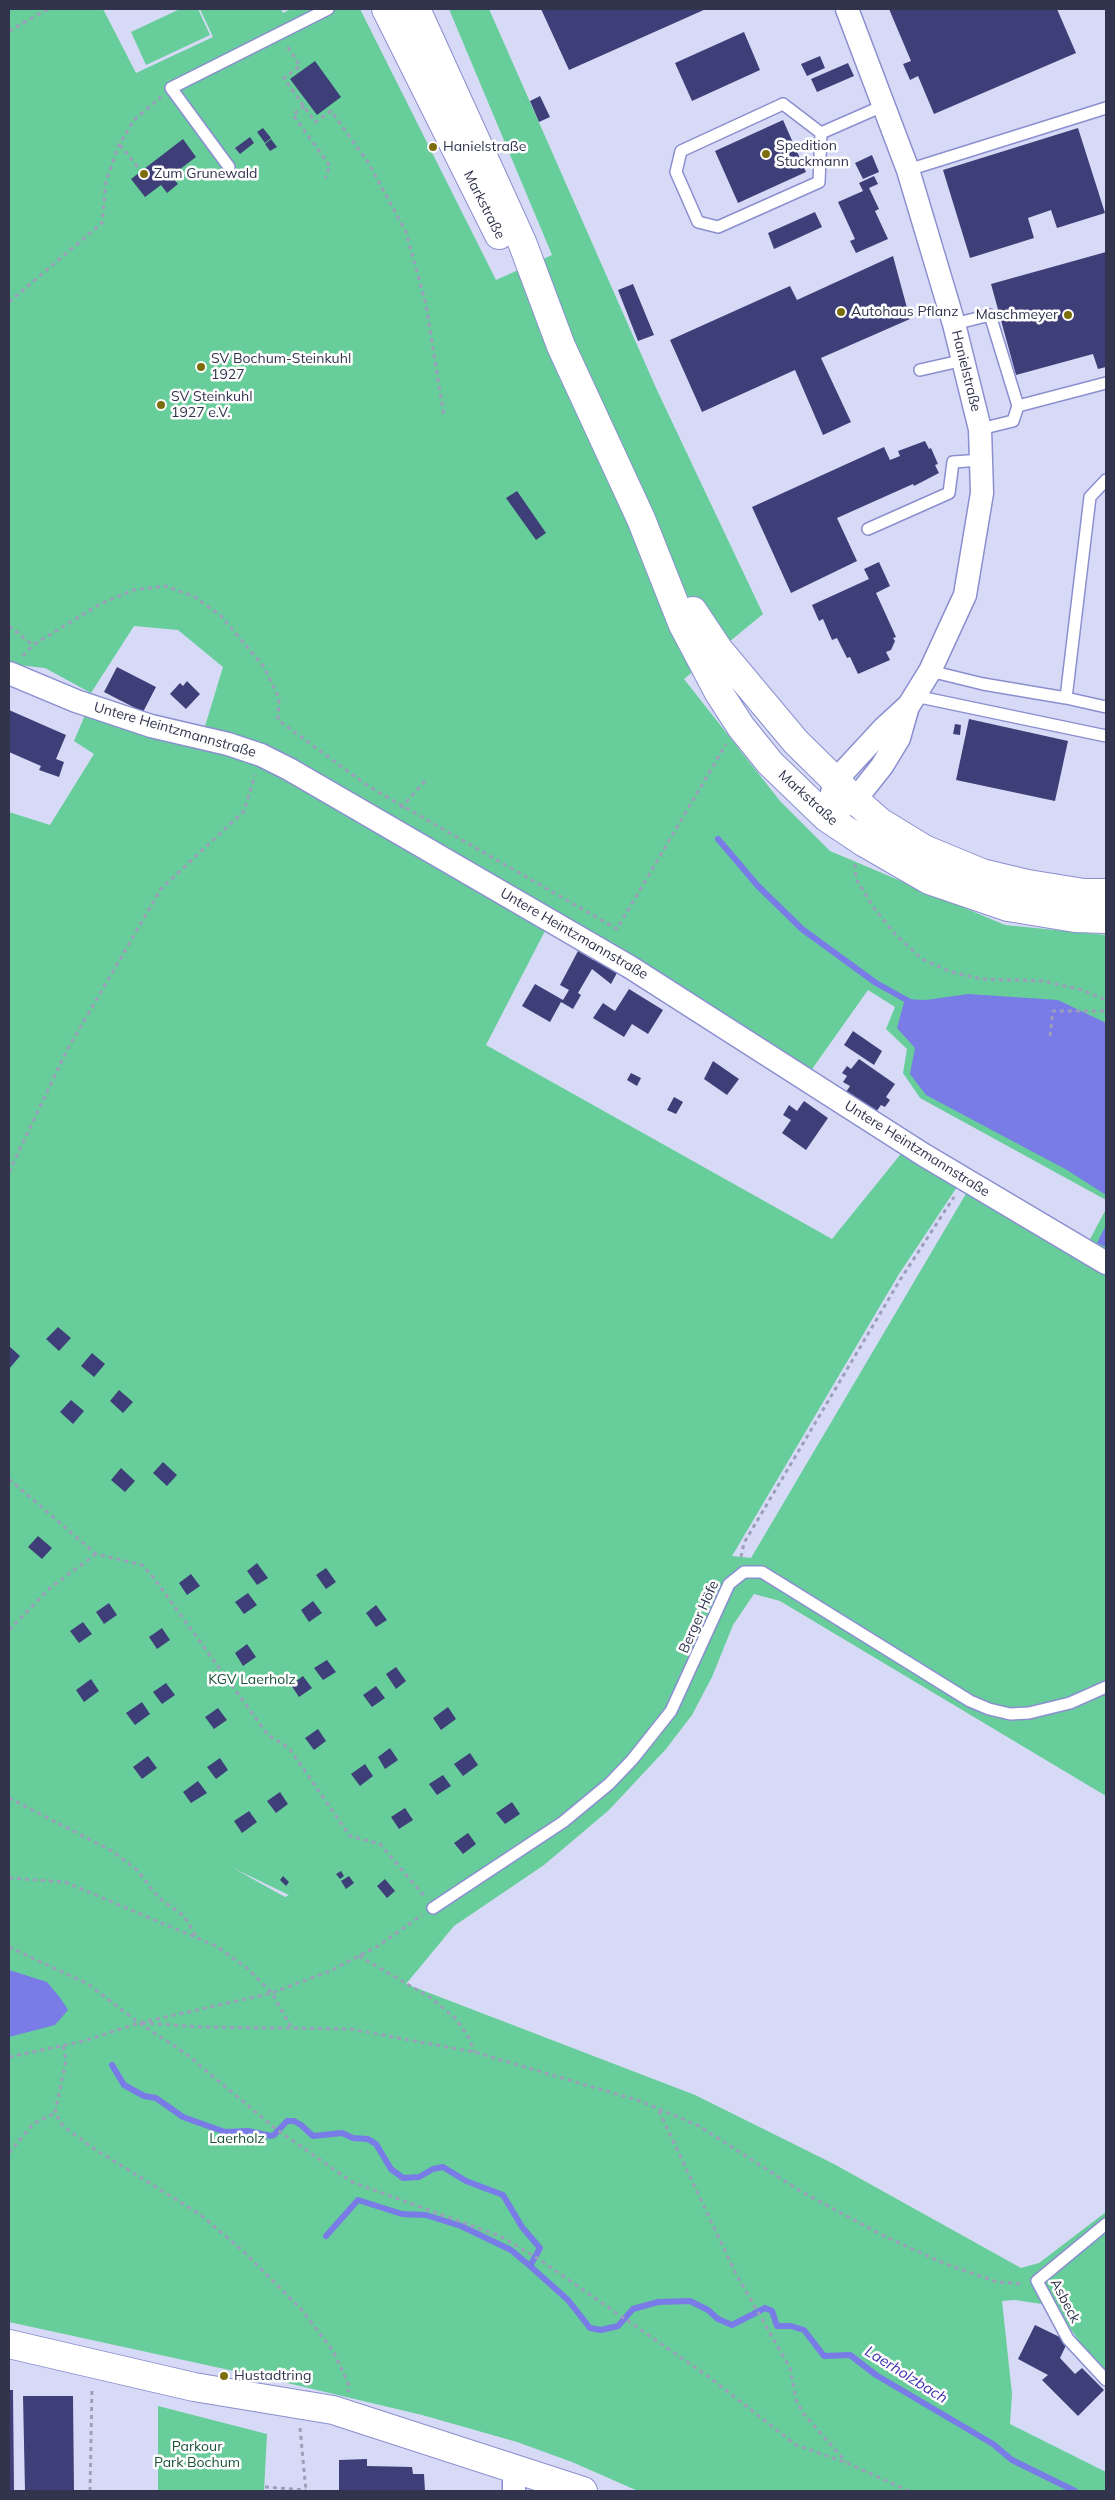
<!DOCTYPE html>
<html>
<head>
<meta charset="utf-8">
<style>
	body { margin:0 }
	#map { position:relative; width:1115px; height:2500px; overflow:hidden; background:#d7daf6; font-family:Mulish,sans-serif }
	canvas { display:block }
	.frame { position:absolute; inset:0; border:10px solid #32344e; pointer-events:none }
</style>
</head>
<body>
<div id="map">
<canvas width="1115" height="2500"></canvas>
<div class="frame"></div>
</div>
<script>
const ctx = document.querySelector('canvas').getContext('2d');
ctx.lineJoin = 'round';
function fill(path, color) {
  ctx.fillStyle = color;
  ctx.fill(path, 'evenodd');
}
function poly(rows) {
  const path = new Path2D();
  for (const r of rows) {
    path.moveTo(r[0], r[1]);
    for (let i = 2; i < r.length; i += 2) path.lineTo(r[i], r[i + 1]);
  }
  return path;
}
function stroke(path, color, width, dash) {
  ctx.strokeStyle = color;
  ctx.lineWidth = width;
  ctx.lineCap = dash ? 'butt' : 'round';
  ctx.setLineDash(dash || []);
  ctx.stroke(path);
}
function write(font, color, halo, rows, align = 'center') {
  ctx.font = font + ' Mulish,sans-serif';
  ctx.lineWidth = 5;
  ctx.setLineDash([]);
  ctx.textBaseline = 'middle';
  ctx.strokeStyle = halo;
  ctx.fillStyle = color;
  for (const [text, x, y, turn = 0] of rows) {
    ctx.save();
    ctx.translate(x, y);
    ctx.rotate((+turn || 0) * Math.PI / 180);
    ctx.textAlign = isNaN(turn) ? turn : align;
    if (halo) ctx.strokeText(text, 0, 0);
    ctx.fillText(text, 0, 0);
    ctx.restore();
  }
}
const green = poly([
	[9,9,103,9,136,73,213,37,200,9,281,9,283,13,291,9,360,9,496,280,552,255,449,9,489,9,656,388,763,614,684,679,780,801,830,851,1005,925,1106,935,1106,1200,920,1098,903,1073,907,1049,886,1029,895,1007,868,990,810,1072,387,816,374,831,546,929,486,1045,832,1239,904,1150,959,1184,899,1274,732,1556,751,1558,967,1192,1106,1275,1106,1796,780,1601,754,1594,733,1625,712,1677,692,1715,666,1749,609,1810,544,1865,454,1926,406,1984,695,2095,834,2164,1021,2268,1039,2263,1106,2212,1106,2372,1083,2347,1055,2306,1015,2300,1002,2301,1012,2394,1010,2424,1106,2472,1106,2491,638,2491,572,2462,517,2442,422,2415,279,2381,281,2374,269,2371,266,2378,9,2322,9,812,50,825,94,754,74,741,85,715,199,746,223,667,178,630,134,626,91,693,45,668,9,664],
	[233,1868,289,1895,285,1897],
	[180,9,198,9,210,35,146,65,131,32],
	[1106,1209,1106,1253,1088,1243],
	[158,2406,267,2434,264,2491,158,2491]
]);
const water = poly([
	[968,994,1058,1000,1106,1023,1106,1195,1067,1170,926,1095,910,1074,915,1048,897,1028,905,999,926,1000],
	[1106,1225,1106,1247,1097,1243],
	[9,1970,47,1982,61,1999,68,2010,55,2025,9,2037]
]);
const stream = poly([
	[718,839,758,886,802,929,876,983,912,1003],
	[112,2065,124,2085,144,2096,156,2098,183,2117,225,2132,248,2131,271,2136,274,2135,287,2121,294,2121,301,2125,313,2136,342,2133,353,2138,368,2139,376,2144,391,2169,403,2178,419,2177,433,2169,443,2167,466,2181,503,2195,522,2227,540,2248,530,2266,568,2300,590,2328,601,2330,618,2326,633,2309,658,2302,690,2301,708,2310,718,2319,732,2325,765,2308,772,2311,777,2326,791,2326,804,2330,824,2356,850,2355,876,2375,993,2444,1012,2460,1075,2491],
	[326,2236,358,2200,402,2214,426,2215,461,2226,511,2250,530,2266]
]);
const building = poly([
	[541,9,706,9,569,70],
	[889,9,1057,9,1076,53,934,114,918,76,910,80,903,64,911,61],
	[744,32,760,70,692,101,675,63],
	[820,56,825,68,807,76,801,64],
	[315,61,341,97,317,115,290,79],
	[848,63,854,76,817,92,811,79],
	[540,96,550,117,539,122,530,101],
	[783,120,806,172,738,203,715,151],
	[263,128,271,138,265,143,257,132],
	[1078,128,1105,213,1057,228,1051,210,1028,218,1034,238,970,258,943,170],
	[250,137,254,143,240,154,235,148],
	[183,139,196,157,171,176,178,184,167,193,161,185,145,197,131,179],
	[271,139,277,147,270,151,265,144],
	[872,155,879,172,863,179,855,163],
	[874,176,878,184,869,188,879,209,875,211,888,239,856,253,850,241,855,239,838,202,863,191,859,183],
	[815,212,822,227,774,249,768,233],
	[1106,252,1106,367,1098,369,1093,354,1016,375,991,284],
	[893,256,910,319,821,358,851,422,823,435,795,370,702,412,670,340,790,286,797,300],
	[633,284,654,335,638,341,618,290],
	[925,441,929,449,931,448,938,464,935,465,939,473,914,486,913,484,837,518,857,561,791,593,752,507,884,447,890,460,900,456,898,451],
	[517,491,546,533,536,540,506,498],
	[879,562,890,586,876,593,896,637,893,638,895,641,891,650,886,652,890,660,858,674,850,657,847,658,837,638,832,640,823,619,819,621,812,605,869,579,864,569],
	[117,667,156,687,143,712,104,692],
	[187,681,200,694,186,709,170,694,180,683,183,686],
	[9,710,66,735,56,759,64,762,59,777,39,770,41,766,9,752],
	[969,719,1068,741,1055,801,956,780],
	[955,724,961,725,960,735,953,734],
	[578,951,593,960,596,956,619,969,611,984,592,969,578,993,581,995,573,1009,561,1002,550,1022,522,1006,535,984,563,1000,569,990,560,985],
	[629,989,663,1010,648,1034,632,1024,624,1037,593,1018,603,1003,615,1011],
	[853,1031,882,1051,874,1065,844,1045],
	[859,1059,895,1084,886,1097,890,1100,885,1107,881,1105,874,1115,844,1095,850,1086,843,1082,847,1076,842,1073,847,1066,851,1069],
	[713,1061,739,1079,727,1095,704,1079],
	[631,1073,641,1078,637,1086,627,1080],
	[674,1097,683,1102,676,1114,667,1110],
	[804,1101,828,1118,806,1150,782,1133,791,1120,783,1115,789,1105,797,1111],
	[58,1327,71,1338,59,1351,46,1339],
	[9,1346,20,1356,9,1369],
	[92,1353,105,1364,94,1377,81,1366],
	[119,1390,133,1402,123,1413,110,1401],
	[71,1400,84,1411,73,1424,60,1412],
	[163,1462,177,1475,167,1486,153,1473],
	[121,1468,135,1481,125,1492,111,1480],
	[38,1536,52,1548,42,1559,28,1547],
	[257,1563,268,1578,257,1585,247,1571],
	[326,1568,336,1582,326,1589,316,1575],
	[191,1574,200,1586,187,1595,179,1583],
	[248,1593,257,1605,244,1614,235,1602],
	[313,1601,322,1613,309,1622,301,1610],
	[109,1603,117,1615,104,1624,96,1612],
	[376,1605,387,1620,376,1627,366,1613],
	[83,1622,92,1634,79,1643,70,1631],
	[162,1628,170,1640,157,1649,149,1637],
	[247,1644,256,1657,243,1666,235,1653],
	[327,1660,336,1672,323,1680,314,1668],
	[396,1667,406,1681,396,1689,386,1674],
	[303,1676,312,1688,299,1697,291,1685],
	[91,1679,99,1691,84,1702,76,1690],
	[166,1683,175,1695,162,1704,153,1692],
	[376,1686,385,1698,372,1707,363,1695],
	[142,1702,150,1714,135,1725,126,1713],
	[448,1707,456,1719,441,1730,433,1718],
	[218,1708,227,1720,214,1729,205,1717],
	[318,1729,326,1741,314,1750,305,1738],
	[390,1748,398,1760,385,1769,378,1757],
	[470,1753,478,1765,463,1776,454,1764],
	[148,1756,157,1768,142,1779,133,1767],
	[220,1758,228,1770,216,1779,207,1767],
	[365,1764,373,1776,360,1786,351,1774],
	[443,1775,451,1786,437,1795,429,1784],
	[198,1781,207,1793,191,1803,183,1792],
	[280,1792,288,1804,276,1813,267,1801],
	[512,1802,520,1814,505,1824,496,1813],
	[405,1808,413,1820,399,1829,391,1817],
	[249,1811,257,1822,242,1833,234,1821],
	[468,1833,476,1844,463,1854,454,1843],
	[341,1871,344,1876,340,1879,336,1874],
	[283,1876,289,1882,286,1886,280,1880],
	[349,1876,354,1883,346,1889,341,1881],
	[385,1879,395,1891,387,1898,377,1886],
	[1035,2325,1068,2341,1060,2358,1075,2374,1082,2368,1104,2390,1078,2416,1042,2380,1048,2375,1018,2359],
	[9,2390,13,2390,14,2491,9,2491],
	[23,2396,73,2396,74,2491,25,2491],
	[367,2459,367,2466,412,2467,413,2474,424,2474,425,2491,339,2491,339,2460]
]);
const path = poly([
	[9,31,48,9],
	[288,47,300,66,284,78,315,122,331,111,368,162,406,232,426,305,444,416],
	[304,106,293,115,330,166,325,178],
	[120,145,141,171],
	[9,302,102,223,106,181,119,145,134,120,161,97],
	[9,626,33,645,100,604,133,590,165,586,195,597,221,616,264,667,279,698,278,720,368,786,617,929,726,744],
	[23,656,33,645],
	[401,808,425,781],
	[855,864,856,879,874,908,895,934,922,959,951,972,982,979,1043,981,1082,990,1106,1000],
	[1050,1036,1053,1011,1106,1011],
	[9,1172,67,1050,161,889,244,811,255,775],
	[9,1479,96,1554,142,1565,153,1577,268,1735,289,1748,350,1836,380,1844,425,1897],
	[741,1557,744,1543,900,1280,954,1197],
	[9,1630,50,1588,96,1554],
	[9,1798,112,1851,137,1870,159,1898,184,1916,196,1936],
	[9,1878,65,1882,216,1946,247,1968,272,1993,291,2027],
	[9,1947,88,1984,139,2023,185,2053,276,2129,352,2182,500,2236,537,2258,709,2377,796,2445,847,2463,909,2491],
	[359,1956,431,1998,456,2019,469,2038,474,2052],
	[142,2023,202,2027,350,2029,474,2052,640,2101,699,2126,802,2192,882,2235,943,2263,997,2282,1024,2284],
	[63,2046,66,2060,55,2113,63,2126,93,2148,201,2215,245,2253,302,2310,333,2351,349,2385,348,2392],
	[9,2057,84,2041,139,2023,272,1993,330,1971,378,1946,422,1915],
	[659,2111,735,2272,790,2368,796,2400,803,2413,846,2462],
	[9,2153,33,2124,55,2113],
	[300,2428,306,2491],
	[265,2487,306,2490],
	[90,2491,92,2387]
]);
const service = poly([
	[783,104,821,133,819,182,718,227,698,222,676,172,681,151,783,104],
	[821,133,885,105],
	[229,167,171,88,328,9],
	[908,170,1106,108],
	[954,324,990,315,1018,406],
	[920,370,964,360],
	[980,429,1013,421,1018,406,1106,383],
	[868,529,949,493,953,462,982,460],
	[930,671,983,684,1066,698,1090,497,1106,480],
	[915,696,1106,736],
	[1066,698,1106,707],
	[433,1908,563,1822,609,1784,632,1760,671,1711,729,1584,744,1572,762,1572,970,1701,989,1709,1010,1714,1029,1713,1070,1703,1106,1687],
	[1106,2224,1037,2281,1068,2339,1106,2380]
]);
const minor = poly([
	[9,673,76,701,151,726,228,744,261,755,289,769,630,967,924,1155,1106,1263],
	[841,808,855,800,882,766,899,738,908,706],
	[826,817,835,781,884,728,909,705,930,671,965,595,982,493,980,429,954,324,908,170,847,9],
	[514,2467,514,2491]
]);
const tertiary = poly([
	[9,2344,194,2387,333,2410,583,2491]
]);
const secondary = poly([
	[386,9,499,235],
	[416,9,522,242,561,346,641,519,683,625,719,693,741,727,770,763,826,817,865,843,929,880,1008,907,1075,918,1106,919],
	[693,611,719,650,796,742,855,800,880,822,924,849,982,873,1028,884,1084,893,1106,893]
]);
const markers = [
	[433,147,5,"#7c6e0c"],
	[766,154,5,"#7c6e0c"],
	[144,174,5,"#7c6e0c"],
	[841,312,5,"#7c6e0c"],
	[1068,315,5,"#7c6e0c"],
	[201,367,5,"#7c6e0c"],
	[161,405,5,"#7c6e0c"],
	[224,2376,5,"#7c6e0c"]
];
const poiNames = [
	["Spedition",776,146],
	["Stuckmann",776,162],
	["Hanielstraße",443,147],
	["Zum Grunewald",154,174],
	["Autohaus Pflanz",851,312],
	["Maschmeyer",1058,315,"right"],
	["SV Bochum-Steinkuhl",211,359],
	["1927",211,375],
	["SV Steinkuhl",171,397],
	["1927 e.V.",171,413],
	["Hustadtring",234,2376]
];
const streetNames = [
	["Markstraße",484,205,63],
	["Hanielstraße",966,371,76],
	["Untere Heintzmannstraße",175,730,16],
	["Markstraße",808,798,42],
	["Untere Heintzmannstraße",574,934,30],
	["Untere Heintzmannstraße",917,1149,32],
	["Berger Höfe",699,1617,-66],
	["Asbeck",1065,2301,62]
];
const parkNames = [
	["KGV Laerholz",252,1680],
	["Laerholz",237,2139],
	["Parkour",197,2447],
	["Park Bochum",197,2463]
];
const waterNames = [
	["Laerholzbach",906,2375,32]
];
fill(green, '#67cd9a');
fill(water, '#797be6');
stroke(stream, '#797be6', 6);
fill(building, '#3e3f78');
stroke(service, '#8a8fcf', 14);
stroke(minor, '#8a8fcf', 25);
stroke(tertiary, '#8a8fcf', 30);
stroke(secondary, '#8a8fcf', 30);
stroke(path, '#9c9fba', 3, [4, 4]);
stroke(service, '#fff', 11);
stroke(minor, '#fff', 22);
stroke(tertiary, '#fff', 28);
stroke(secondary, '#fff', 28);
for (const [x, y, r, color] of markers) {
  const dot = new Path2D();
  dot.arc(x, y, r, 0, 2 * Math.PI);
  ctx.fillStyle = color;
  ctx.fill(dot);
  stroke(dot, '#fefefe', 2);
}
write('14px', '#32344e', '#fefefe', poiNames, 'left');
write('14px', '#32344e', '#fefefe', streetNames);
write('14px', '#195338', '#fefefe', parkNames);
write('italic 15px', '#4132ae', '#fefefe', waterNames);
</script>
</body>
</html>
